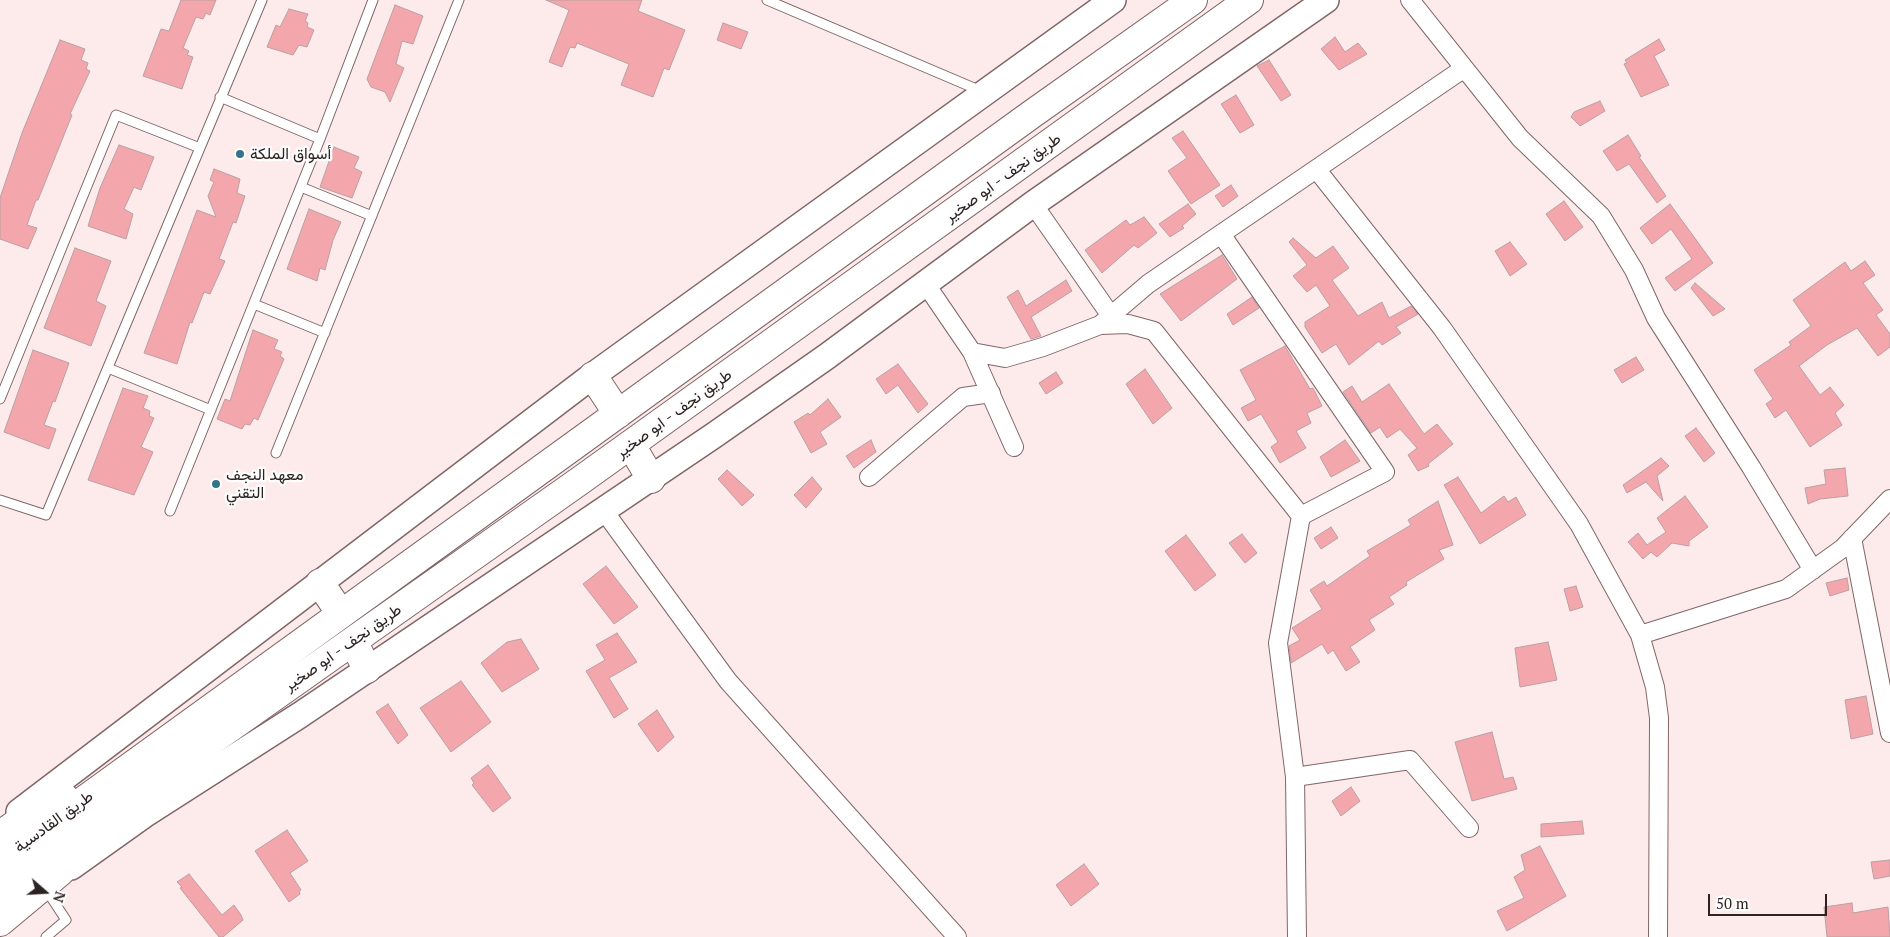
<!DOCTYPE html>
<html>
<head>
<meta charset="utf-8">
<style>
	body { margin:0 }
	#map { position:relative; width:1890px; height:937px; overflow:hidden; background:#fdebec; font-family:"PT Serif",serif }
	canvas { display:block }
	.north { position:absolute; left:20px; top:867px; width:50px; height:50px; -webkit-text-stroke:4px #fdfdfd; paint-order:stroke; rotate:109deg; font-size:14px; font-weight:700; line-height:20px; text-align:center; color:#2c2222 }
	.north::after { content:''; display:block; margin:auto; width:18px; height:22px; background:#2c2222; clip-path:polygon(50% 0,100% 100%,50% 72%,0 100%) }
	.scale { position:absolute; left:1708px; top:894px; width:119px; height:22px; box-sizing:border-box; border:2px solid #2c2222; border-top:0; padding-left:6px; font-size:15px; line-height:18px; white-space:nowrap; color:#2c2222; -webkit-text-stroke:4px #fdfdfd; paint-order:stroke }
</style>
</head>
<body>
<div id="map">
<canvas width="1890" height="937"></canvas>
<div class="north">N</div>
<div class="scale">50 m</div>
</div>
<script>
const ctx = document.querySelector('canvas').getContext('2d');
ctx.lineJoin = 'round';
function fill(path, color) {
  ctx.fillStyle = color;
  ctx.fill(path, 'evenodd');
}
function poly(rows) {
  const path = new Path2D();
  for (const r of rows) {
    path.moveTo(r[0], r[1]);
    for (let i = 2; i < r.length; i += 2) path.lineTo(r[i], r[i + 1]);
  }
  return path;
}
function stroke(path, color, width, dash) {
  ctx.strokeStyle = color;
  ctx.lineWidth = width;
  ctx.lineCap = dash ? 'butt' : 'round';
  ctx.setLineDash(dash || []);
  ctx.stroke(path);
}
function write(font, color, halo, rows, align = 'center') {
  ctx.font = font + ' "PT Serif",Vazirmatn,serif';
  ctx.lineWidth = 4.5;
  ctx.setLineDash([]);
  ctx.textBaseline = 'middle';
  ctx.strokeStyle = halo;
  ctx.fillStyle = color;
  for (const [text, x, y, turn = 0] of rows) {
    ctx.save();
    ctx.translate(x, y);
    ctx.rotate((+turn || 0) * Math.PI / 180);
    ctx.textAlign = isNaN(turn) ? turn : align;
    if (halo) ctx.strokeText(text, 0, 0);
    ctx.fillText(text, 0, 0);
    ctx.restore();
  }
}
const building = poly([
	[181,0,216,0,210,15,206,13,203,19,196,17,183,48,189,51,187,55,193,57,182,89,143,76,161,29,169,31,181,0],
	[546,0,642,0,638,11,685,30,669,70,664,68,653,97,621,85,629,64,577,43,575,48,570,47,562,67,549,62,569,10,546,0],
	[395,5,423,16,413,44,402,41,396,64,404,68,390,102,385,92,371,87,367,79,395,5],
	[289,9,308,14,305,21,308,23,307,27,314,30,307,47,299,45,293,55,267,47,276,25,280,27,289,9],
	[723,23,748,32,741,49,717,40,723,23],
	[1335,37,1345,52,1358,43,1367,54,1339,70,1321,49,1335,37],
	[1659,39,1665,50,1654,56,1669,85,1641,97,1624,64,1627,63,1625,60,1659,39],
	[60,40,85,49,81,60,88,63,86,69,90,71,70,114,72,115,38,200,36,200,27,225,37,228,28,249,0,239,0,198,22,133,60,40],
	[1269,60,1291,95,1281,101,1257,66,1269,60],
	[1236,95,1254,125,1240,133,1221,104,1236,95],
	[1600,101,1605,111,1580,126,1571,117,1574,112,1600,101],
	[1183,131,1220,185,1191,204,1168,171,1187,158,1172,138,1183,131],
	[1628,135,1641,156,1639,157,1666,196,1657,203,1629,164,1617,171,1603,151,1628,135],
	[119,145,154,157,141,190,134,187,124,209,133,214,126,239,88,226,100,188,119,145],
	[334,147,359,157,354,168,362,172,352,198,320,187,334,147],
	[214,169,240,179,237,193,245,196,236,223,233,222,219,259,225,261,210,294,204,292,192,323,190,322,177,364,144,353,197,210,216,217,208,196,214,182,210,180,214,169],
	[1231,185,1238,196,1223,207,1215,196,1231,185],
	[1564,201,1583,227,1565,241,1546,214,1564,201],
	[1188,204,1196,214,1182,226,1184,228,1170,237,1159,224,1188,204],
	[1670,204,1713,263,1675,291,1665,278,1692,259,1671,229,1652,244,1640,228,1670,204],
	[309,209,341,222,333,240,325,270,320,268,317,281,287,269,309,209],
	[1144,217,1157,233,1138,248,1134,245,1102,273,1085,250,1126,220,1130,225,1144,217],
	[1293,238,1316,258,1333,246,1349,268,1332,280,1358,316,1382,302,1389,318,1411,306,1418,314,1396,327,1401,333,1382,345,1379,341,1349,365,1336,344,1322,353,1305,327,1305,322,1330,306,1316,285,1307,292,1293,276,1307,265,1289,242,1293,238],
	[1510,242,1527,264,1510,276,1495,251,1510,242],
	[75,248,111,261,96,301,106,306,91,346,44,328,75,248],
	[1222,255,1237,279,1181,321,1160,294,1222,255],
	[1865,261,1875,275,1863,283,1883,310,1876,315,1890,334,1890,347,1878,356,1857,328,1827,345,1799,366,1820,395,1830,387,1844,405,1835,413,1842,425,1810,447,1786,410,1775,418,1766,404,1773,399,1754,370,1791,345,1789,342,1811,326,1793,300,1845,262,1851,271,1865,261],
	[1066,280,1072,291,1031,317,1041,336,1031,339,1007,297,1018,290,1026,306,1066,280],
	[1695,283,1725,309,1713,316,1691,288,1695,283],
	[1252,297,1259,308,1233,325,1227,314,1252,297],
	[253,330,278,340,274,349,282,352,280,356,284,359,258,420,254,418,250,425,245,424,242,429,217,419,225,399,230,401,253,330],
	[1285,346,1310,389,1313,388,1322,406,1307,413,1311,423,1296,431,1306,448,1280,463,1271,447,1278,442,1261,414,1248,421,1241,408,1256,400,1240,370,1285,346],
	[33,350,69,363,55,402,53,401,44,425,56,429,49,449,4,432,33,350],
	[1636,357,1644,370,1622,383,1614,370,1636,357],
	[898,364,928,404,918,413,898,385,886,394,876,379,898,364],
	[1145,369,1172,408,1153,424,1126,384,1145,369],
	[1056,372,1063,383,1046,394,1039,383,1056,372],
	[1389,384,1424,434,1437,424,1453,444,1428,464,1429,466,1418,471,1408,455,1417,448,1400,429,1387,438,1380,427,1371,433,1343,392,1352,386,1362,402,1389,384],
	[123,388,148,396,143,408,150,411,149,416,154,418,141,447,153,452,134,495,88,480,123,388],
	[828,399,841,417,820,432,827,444,811,453,794,422,808,413,810,415,828,399],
	[1696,428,1715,453,1704,462,1685,436,1696,428],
	[871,440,876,452,854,468,846,456,871,440],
	[1345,440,1360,461,1331,477,1320,457,1345,440],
	[1661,458,1669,466,1657,476,1663,501,1646,482,1627,493,1623,485,1661,458],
	[1845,468,1848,496,1820,499,1808,504,1805,488,1826,484,1824,470,1845,468],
	[727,470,754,495,742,506,718,479,727,470],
	[812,477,822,489,806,508,794,495,812,477],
	[1458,477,1481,513,1504,496,1508,502,1516,497,1526,515,1480,544,1444,485,1458,477],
	[1685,496,1708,527,1689,541,1689,546,1672,543,1657,557,1651,552,1643,559,1628,542,1638,533,1647,545,1666,532,1657,518,1685,496],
	[1438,501,1453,545,1439,550,1444,559,1406,582,1407,585,1389,597,1394,604,1369,620,1375,630,1350,647,1360,662,1346,671,1333,650,1328,654,1322,644,1291,663,1289,646,1300,640,1292,628,1322,609,1310,590,1324,581,1327,586,1370,556,1367,551,1411,525,1408,520,1438,501],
	[1331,527,1338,538,1321,549,1314,538,1331,527],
	[1242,534,1257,553,1245,563,1229,543,1242,534],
	[1186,535,1216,575,1195,591,1165,551,1186,535],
	[606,566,638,607,614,624,583,584,606,566],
	[1847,578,1849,590,1830,596,1826,583,1847,578],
	[1576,586,1583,607,1570,611,1564,589,1576,586],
	[617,633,637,662,609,678,628,709,614,718,586,671,605,660,596,645,617,633],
	[521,639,539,669,502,692,481,663,507,642,521,639],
	[1548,642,1557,680,1520,687,1515,648,1548,642],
	[461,681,491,722,451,752,420,708,461,681],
	[1866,696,1873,734,1851,739,1845,700,1866,696],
	[388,704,408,735,398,744,376,712,388,704],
	[657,710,674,737,658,752,638,724,657,710],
	[1492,732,1504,779,1513,777,1517,789,1472,801,1455,742,1492,732],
	[488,765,511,798,493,812,472,785,474,783,471,778,488,765],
	[1351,787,1360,801,1341,816,1332,801,1351,787],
	[1582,821,1584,834,1541,837,1541,824,1582,821],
	[287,830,308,861,290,873,301,890,299,891,300,894,289,902,255,851,287,830],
	[1540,846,1566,896,1507,931,1497,911,1524,898,1514,877,1525,870,1521,855,1540,846],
	[1890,860,1890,876,1874,879,1871,862,1890,860],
	[1084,864,1099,884,1071,906,1056,885,1084,864],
	[189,874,222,915,234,905,241,915,243,920,223,937,219,937,180,888,182,887,177,882,189,874],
	[1852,903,1853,913,1888,907,1890,937,1827,937,1824,907,1852,903]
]);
const lane = poly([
	[767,0,981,91],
	[220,97,320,139],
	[301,187,372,216],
	[254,304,325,333],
	[108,368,211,410],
	[0,399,116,115,200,148],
	[276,453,459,0],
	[0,500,46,515,262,0],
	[170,511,320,139,373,0],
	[45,888,66,920,46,937]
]);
const street = poly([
	[1410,0,1520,138,1601,216,1634,270,1656,318,1751,467,1813,570],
	[1317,170,1442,328,1579,524,1640,635,1655,687,1659,718,1658,937],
	[1033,204,1111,316],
	[925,283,972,352,1005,358,1043,347,1100,325,1128,324,1154,331,1301,516,1278,643,1295,777,1297,937],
	[1100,325,1148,284,1221,234],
	[972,352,1014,447],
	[869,477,963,397,991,393],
	[604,511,728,681,957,937],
	[1301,516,1385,472,1221,234,1463,69],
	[1852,538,1890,733],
	[1640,635,1786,589,1843,548,1890,499],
	[1295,777,1410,760,1469,828]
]);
const secondary = poly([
	[19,812,588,379,1113,0],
	[71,867,144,815,300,715,713,436,826,357,1033,204,1326,0]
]);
const highway = poly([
	[593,376,618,414],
	[631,445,651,479],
	[320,583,341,614],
	[353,641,367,669],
	[0,835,26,817,64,797],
	[0,861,1032,114,1193,0],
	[0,890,581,480,1249,0],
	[0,922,60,872,86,843]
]);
const markers = [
	[240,154,5,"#347487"],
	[216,484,5,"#347487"]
];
const poiNames = [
	["أسواق الملكة",250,154],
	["معهد النجف",226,475],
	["التقني",226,493]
];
const streetNames = [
	["طريق نجف - ابو صخير",1003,178,-36],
	["طريق نجف - ابو صخير",674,414,-36],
	["طريق نجف - ابو صخير",343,648,-35],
	["طريق القادسية",54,822,-36]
];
fill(building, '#f3a7ad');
stroke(building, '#bb9fa1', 1);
stroke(lane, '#806667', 11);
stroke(street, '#806667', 20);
stroke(secondary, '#806667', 28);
stroke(highway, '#806667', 30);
stroke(lane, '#fff', 9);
stroke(street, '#fff', 18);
stroke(secondary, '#fff', 25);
stroke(highway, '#fff', 28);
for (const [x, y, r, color] of markers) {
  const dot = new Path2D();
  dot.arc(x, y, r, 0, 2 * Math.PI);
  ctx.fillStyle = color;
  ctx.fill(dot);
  stroke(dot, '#fdfdfd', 2);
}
write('16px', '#2c2222', '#fdfdfd', poiNames, 'left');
write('16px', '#2c2222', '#fdfdfd', streetNames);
</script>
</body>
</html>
